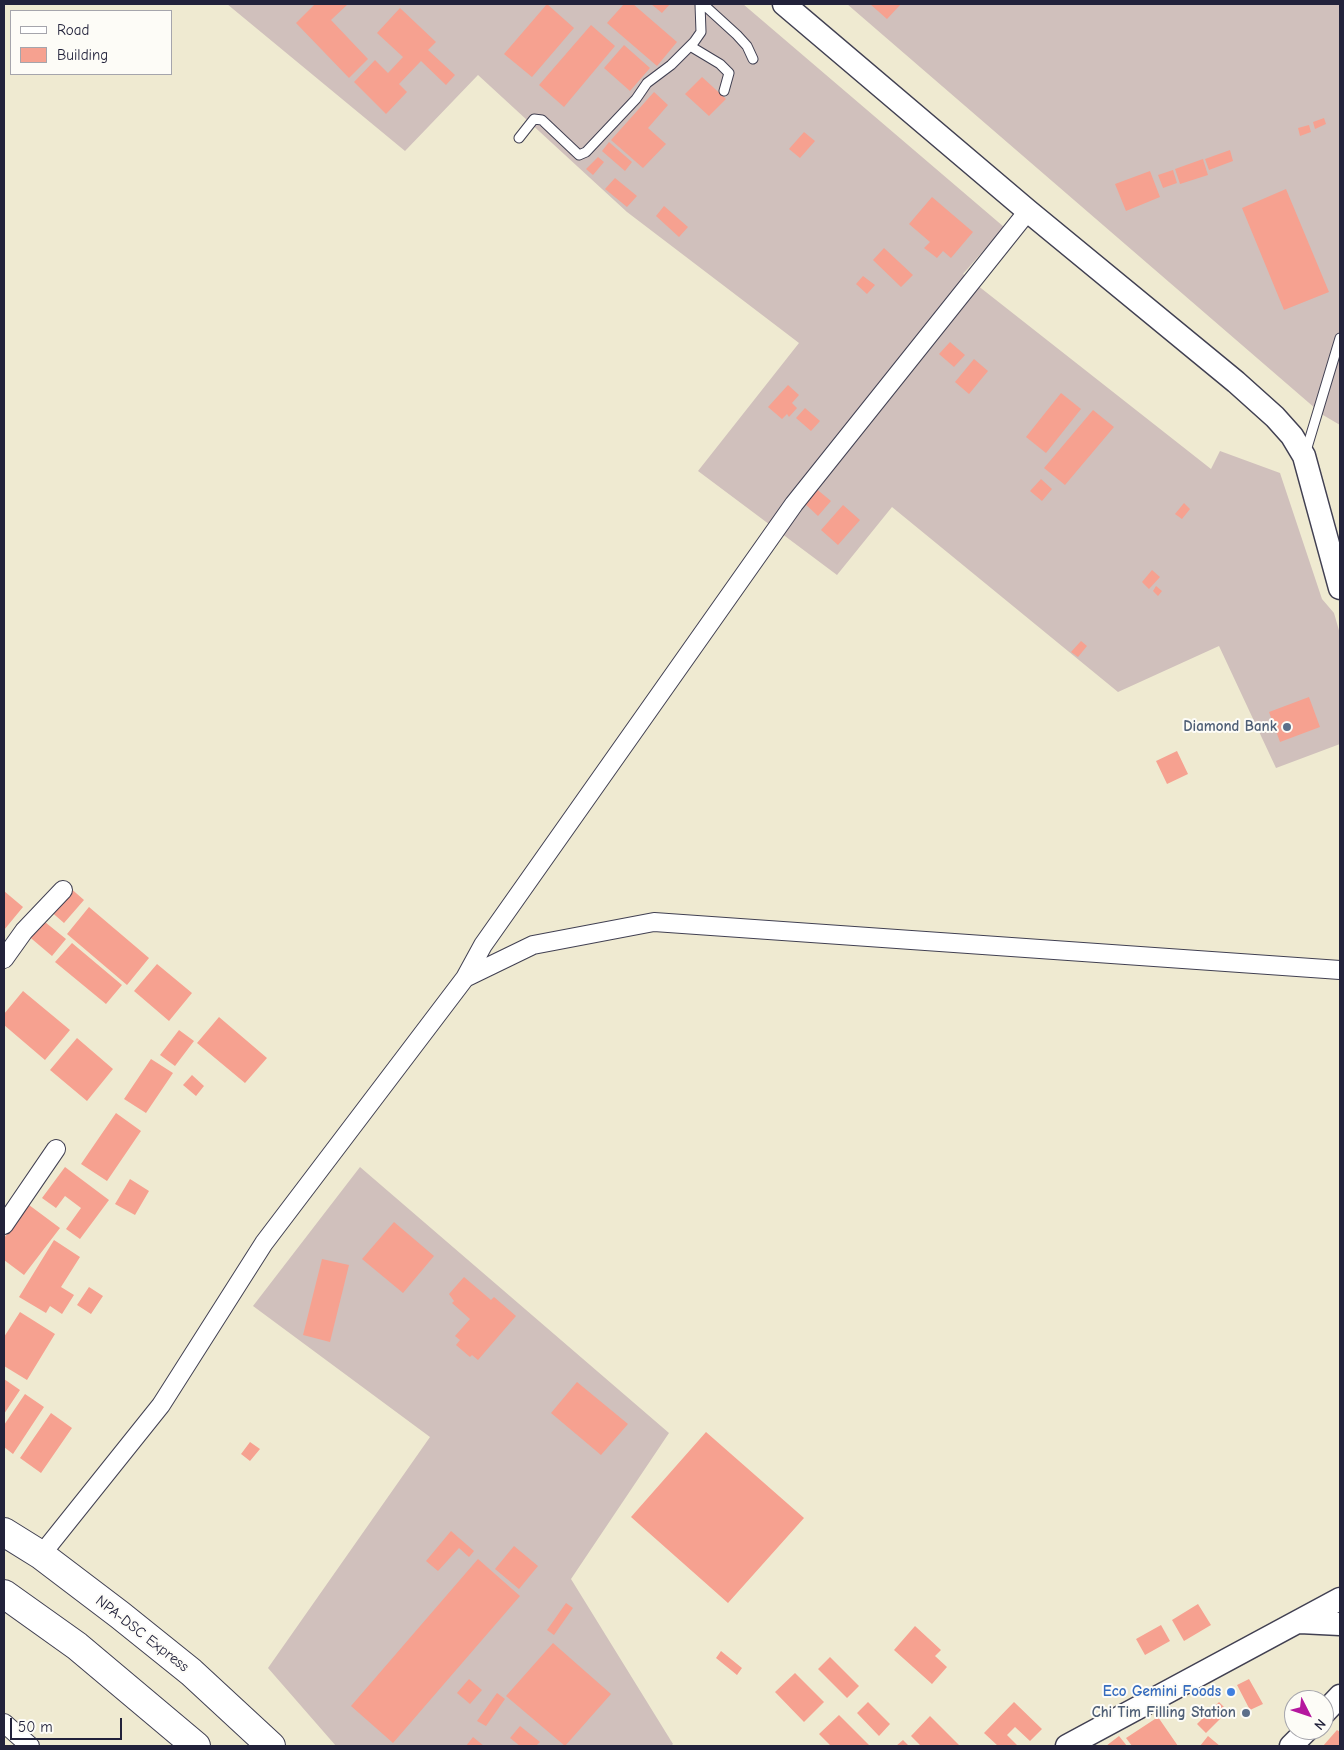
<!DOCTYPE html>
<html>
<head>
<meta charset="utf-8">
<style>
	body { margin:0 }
	#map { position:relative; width:1344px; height:1750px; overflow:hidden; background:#efead1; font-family:"Comic Neue",sans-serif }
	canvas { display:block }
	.frame { position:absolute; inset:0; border:5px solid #22223b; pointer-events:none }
	.legend { position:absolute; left:10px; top:10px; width:162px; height:65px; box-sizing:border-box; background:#fdfcf7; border:1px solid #a5a5ac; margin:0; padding:6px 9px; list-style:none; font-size:15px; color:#22223b }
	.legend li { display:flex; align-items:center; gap:10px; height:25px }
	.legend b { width:25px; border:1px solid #a5a5ac }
	.north { position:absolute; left:1284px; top:1690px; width:50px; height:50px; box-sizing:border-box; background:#fdfcf7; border:1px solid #a5a5ac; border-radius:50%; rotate:131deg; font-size:14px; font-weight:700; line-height:20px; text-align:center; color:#22223b }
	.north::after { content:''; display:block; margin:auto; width:18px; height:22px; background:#b5179e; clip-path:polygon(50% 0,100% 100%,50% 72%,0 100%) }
	.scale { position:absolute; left:10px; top:1718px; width:112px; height:22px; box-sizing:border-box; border:2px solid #22223b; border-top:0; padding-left:6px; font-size:15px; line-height:18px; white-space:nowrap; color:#22223b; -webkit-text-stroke:4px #fdfcf7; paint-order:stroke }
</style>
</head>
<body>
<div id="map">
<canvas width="1344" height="1750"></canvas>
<div class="frame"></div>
<ul class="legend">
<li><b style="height:6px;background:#fff"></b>Road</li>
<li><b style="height:14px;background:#f6a190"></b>Building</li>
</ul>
<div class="north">N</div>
<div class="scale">50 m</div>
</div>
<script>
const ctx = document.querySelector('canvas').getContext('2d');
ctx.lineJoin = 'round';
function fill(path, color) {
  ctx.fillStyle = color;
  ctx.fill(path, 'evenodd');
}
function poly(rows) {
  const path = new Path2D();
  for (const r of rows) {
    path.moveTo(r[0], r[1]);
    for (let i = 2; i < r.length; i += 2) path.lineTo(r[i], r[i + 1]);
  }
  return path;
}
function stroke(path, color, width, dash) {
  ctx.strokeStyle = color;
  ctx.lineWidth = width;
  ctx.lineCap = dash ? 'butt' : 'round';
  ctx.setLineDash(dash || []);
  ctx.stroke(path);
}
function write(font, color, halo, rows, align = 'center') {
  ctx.font = font + ' "Comic Neue",sans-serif';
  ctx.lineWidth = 4;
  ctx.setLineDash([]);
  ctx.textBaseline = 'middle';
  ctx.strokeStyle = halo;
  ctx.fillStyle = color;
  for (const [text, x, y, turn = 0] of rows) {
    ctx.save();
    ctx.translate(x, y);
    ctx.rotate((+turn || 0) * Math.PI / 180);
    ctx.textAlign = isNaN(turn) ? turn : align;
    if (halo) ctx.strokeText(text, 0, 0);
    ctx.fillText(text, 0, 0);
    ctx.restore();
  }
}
const industrial = poly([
	[227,4,743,4,1004,227,963,274,1211,469,1220,451,1280,473,1322,599,1334,613,1340,634,1340,744,1276,768,1219,646,1118,692,892,507,837,575,698,471,799,343,627,212,478,75,405,151],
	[847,4,1340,4,1340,425,1323,415],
	[360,1167,669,1433,571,1579,673,1744,671,1746,336,1746,268,1668,430,1437,253,1306]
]);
const building = poly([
	[315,4,348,4,331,20,368,59,349,78,296,23],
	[547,4,574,28,532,77,504,54],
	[624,4,633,4,677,42,657,66,607,23],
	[651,4,670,4,662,13],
	[870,4,901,4,887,19],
	[400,8,436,42,428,50,455,75,446,85,421,61,399,84,407,92,386,114,354,82,375,60,388,73,403,57,377,33],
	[591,25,615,46,564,107,539,85],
	[624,45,650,68,630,91,604,68],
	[702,77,726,99,709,116,685,94],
	[654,92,668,105,648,128,666,144,643,168,611,140],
	[1324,118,1326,124,1315,129,1313,122],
	[1309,125,1311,132,1300,136,1298,128],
	[804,132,815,141,800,158,789,149],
	[609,142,632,162,625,171,602,151],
	[1230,150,1233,161,1209,170,1205,159],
	[598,157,604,162,593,175,586,169],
	[1203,159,1208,175,1180,184,1175,169],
	[1173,170,1177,183,1163,188,1158,175],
	[1150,171,1160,197,1126,211,1115,184],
	[615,178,637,196,627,207,605,189],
	[1286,189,1329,292,1284,310,1242,208],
	[932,197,973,232,951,258,943,251,937,258,924,248,930,242,909,224],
	[664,206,688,227,679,237,656,216],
	[884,248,913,275,901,287,873,260],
	[863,276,875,285,867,294,856,284],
	[950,342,965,355,954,367,939,354],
	[974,359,988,371,969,394,955,382],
	[788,385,799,395,792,403,797,408,789,417,787,414,782,419,768,407],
	[1061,393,1081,409,1046,453,1026,437],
	[805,408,820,421,811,431,796,418],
	[1093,410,1114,427,1065,485,1044,468],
	[1041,479,1052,489,1042,501,1030,491],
	[814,487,831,501,818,516,802,501],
	[1184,503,1190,509,1182,519,1175,514],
	[843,505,860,520,838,545,821,530],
	[1152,570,1160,577,1149,589,1142,582],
	[1156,586,1162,591,1158,596,1153,591],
	[1081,641,1087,646,1078,657,1071,652],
	[1309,697,1320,727,1280,742,1269,712],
	[1177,751,1188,774,1167,784,1156,761],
	[68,886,84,900,64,923,48,909],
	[4,891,23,907,4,930],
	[89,907,149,958,127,985,67,934],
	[40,918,66,939,52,956,26,934],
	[72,943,122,985,106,1004,55,962],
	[157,964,192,993,169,1021,134,991],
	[23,991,70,1030,45,1060,4,1025,4,1014],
	[219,1017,267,1058,245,1083,197,1043],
	[179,1030,194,1041,175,1066,160,1055],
	[77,1038,113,1069,87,1101,50,1070],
	[151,1059,173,1073,146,1113,124,1099],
	[192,1075,204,1086,196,1096,183,1085],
	[116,1113,141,1131,107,1181,81,1164],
	[65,1167,109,1200,80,1239,66,1229,81,1208,65,1196,56,1208,42,1198],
	[130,1179,149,1191,135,1215,115,1204],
	[29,1205,60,1228,24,1275,4,1260,4,1238],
	[394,1222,434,1256,403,1293,362,1259],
	[54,1240,80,1257,61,1287,74,1295,62,1314,50,1306,46,1313,19,1297],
	[322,1259,349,1265,330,1342,303,1335],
	[464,1277,491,1300,494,1297,516,1316,478,1360,472,1355,470,1357,456,1345,460,1340,455,1336,470,1319,452,1303,454,1301,449,1294],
	[89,1287,103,1296,91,1314,77,1305],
	[20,1312,55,1334,27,1380,4,1366,4,1337],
	[4,1379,20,1390,4,1414],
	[577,1382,628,1424,601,1455,551,1413],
	[25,1394,44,1407,13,1454,4,1447,4,1425],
	[51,1413,72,1428,41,1473,20,1458],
	[706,1432,804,1518,728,1603,631,1517],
	[250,1442,260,1449,250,1461,241,1454],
	[451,1531,474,1551,469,1557,459,1548,438,1571,426,1561],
	[514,1546,538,1566,519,1589,495,1569],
	[478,1559,520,1596,393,1743,351,1706],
	[566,1603,573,1608,554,1635,547,1630],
	[1198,1604,1211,1625,1184,1641,1172,1620],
	[1161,1625,1170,1641,1145,1655,1136,1639],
	[915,1626,941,1650,935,1656,947,1667,932,1684,894,1650],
	[553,1643,611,1694,565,1746,506,1696],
	[721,1651,742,1668,737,1675,716,1658],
	[830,1657,859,1686,847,1698,818,1669],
	[795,1673,824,1702,804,1722,775,1692],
	[469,1679,482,1690,470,1704,457,1693],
	[1249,1679,1263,1704,1250,1710,1237,1685],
	[497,1693,505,1699,486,1726,477,1721],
	[868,1702,890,1724,879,1736,857,1713],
	[1014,1702,1042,1729,1030,1741,1015,1727,1007,1735,1018,1746,998,1746,984,1733],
	[1219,1702,1228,1711,1206,1733,1197,1724],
	[839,1715,870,1746,831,1746,819,1734],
	[930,1716,960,1746,921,1746,911,1736],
	[1158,1717,1178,1746,1132,1746,1126,1738],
	[520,1726,540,1742,536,1746,520,1746,510,1738],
	[1337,1730,1340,1732,1340,1746,1323,1746],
	[1119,1736,1127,1746,1106,1746],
	[1208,1736,1220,1746,1200,1746],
	[473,1737,484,1746,466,1746],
	[903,1740,909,1746,896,1746]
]);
const service = poly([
	[703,4,737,35,747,46,753,59],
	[690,46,720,64,729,73,724,91],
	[519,138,534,119,542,120,579,155,586,152,636,99,647,83,671,65,694,42,701,32,700,4],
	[1306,451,1340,338]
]);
const minor = poly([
	[4,959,24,931,63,890],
	[465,978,533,945,654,922,1340,970],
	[4,1225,56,1149],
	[41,1555,161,1405,264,1243,465,978,483,945,794,504,1028,211],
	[4,1723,30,1746]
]);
const tertiary = poly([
	[784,4,1028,211,1236,382,1275,417,1292,436,1304,456,1340,588],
	[1300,1622,1340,1624],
	[1324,1713,1340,1696],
	[1067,1746,1340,1599],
	[1291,1746,1307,1730]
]);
const primary = poly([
	[4,1532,41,1555,120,1615,191,1672,271,1746],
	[4,1594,77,1646,196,1746]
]);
const markers = [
	[1287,727,5,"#5c6f8a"],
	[1231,1692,5,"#3f7fe0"],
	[1246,1713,5,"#5c6f8a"]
];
const serviceNames = [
	["Diamond Bank",1277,727],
	["Chi Tim Filling Station",1236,1713]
];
const streetNames = [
	["NPA-DSC Express",142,1634,38]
];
const shopNames = [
	["Eco Gemini Foods",1221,1692]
];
fill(industrial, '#d0c0bc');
fill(building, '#f6a190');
stroke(service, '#414052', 11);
stroke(minor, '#414052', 20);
stroke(tertiary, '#414052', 25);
stroke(primary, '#414052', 30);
stroke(service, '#fff', 9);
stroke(minor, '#fff', 18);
stroke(tertiary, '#fff', 22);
stroke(primary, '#fff', 28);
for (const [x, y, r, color] of markers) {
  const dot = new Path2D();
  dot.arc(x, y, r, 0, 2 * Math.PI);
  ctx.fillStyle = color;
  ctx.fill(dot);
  stroke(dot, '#fdfcf7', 2);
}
write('bold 15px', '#4e5e75', '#fdfcf7', serviceNames, 'right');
write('15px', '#22223b', '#fdfcf7', streetNames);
write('bold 15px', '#366cbe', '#fdfcf7', shopNames, 'right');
</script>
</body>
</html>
